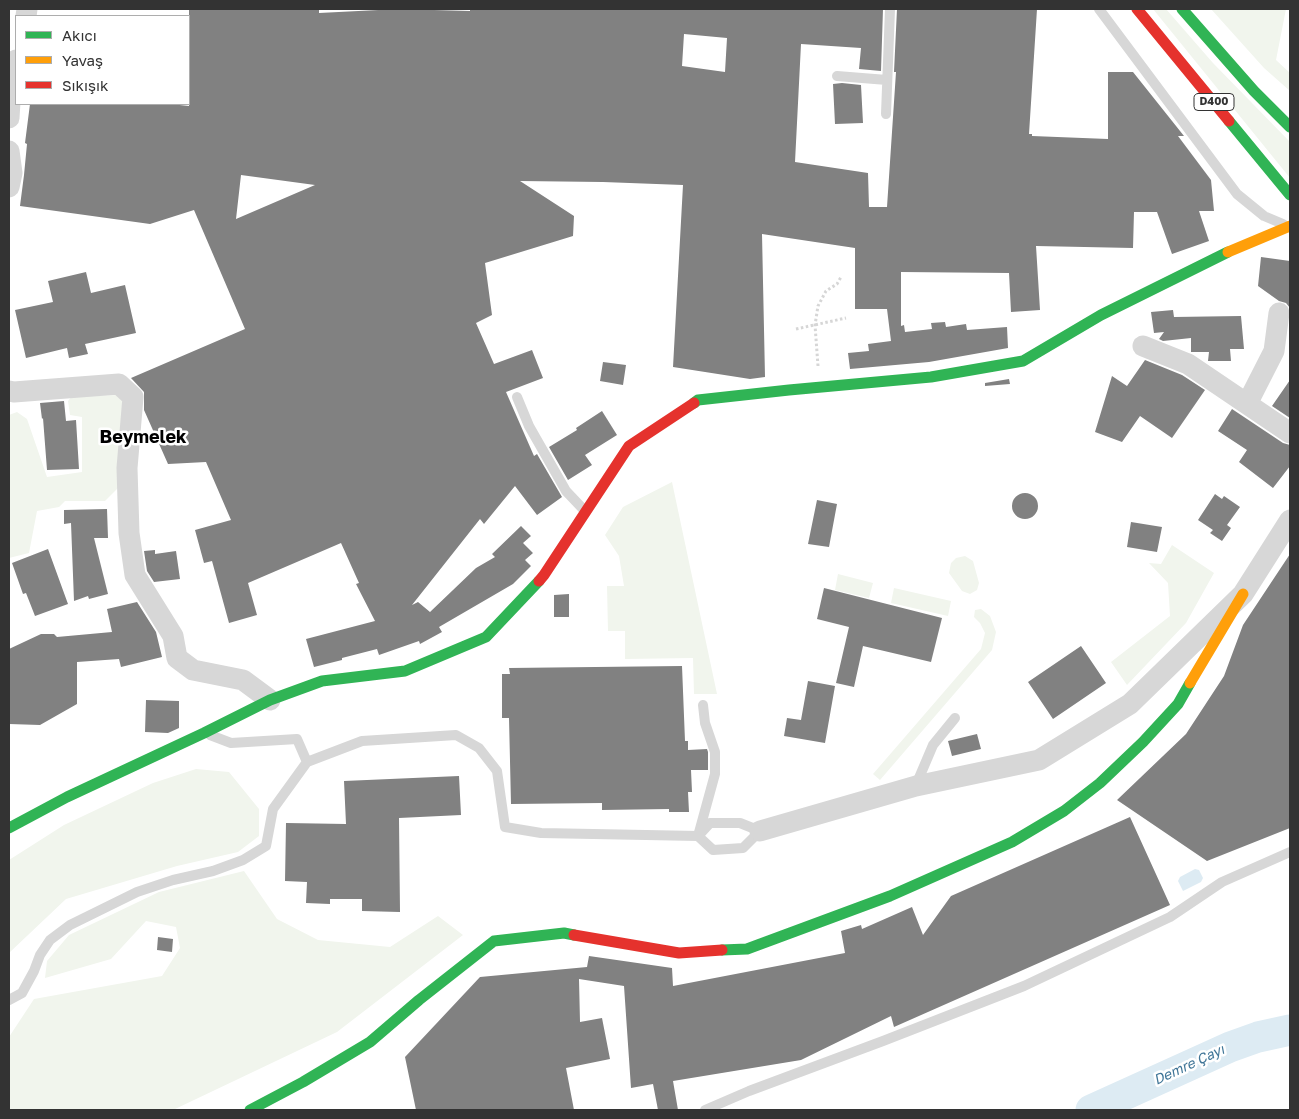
<!DOCTYPE html>
<html>
<head>
<meta charset="utf-8">
<style>
	body { margin:0 }
	#map { position:relative; width:1299px; height:1119px; overflow:hidden; background:#fff; font-family:"Golos Text",sans-serif }
	canvas { display:block }
	.frame { position:absolute; inset:0; border:10px solid #333; pointer-events:none }
	.legend { position:absolute; left:15px; top:15px; width:175px; height:90px; box-sizing:border-box; background:#fff; border:1px solid #adadad; margin:0; padding:6px 9px; list-style:none; font-size:15px; color:#333 }
	.legend li { display:flex; align-items:center; gap:10px; height:25px }
	.legend b { width:25px; border:1px solid #adadad }
</style>
</head>
<body>
<div id="map">
<canvas width="1299" height="1119"></canvas>
<div class="frame"></div>
<ul class="legend">
<li><b style="height:6px;background:#30b455"></b>Akıcı</li>
<li><b style="height:6px;background:#ff9f0a"></b>Yavaş</li>
<li><b style="height:6px;background:#e5322d"></b>Sıkışık</li>
</ul>
</div>
<script>
const ctx = document.querySelector('canvas').getContext('2d');
ctx.lineJoin = 'round';
function fill(path, color) {
  ctx.fillStyle = color;
  ctx.fill(path, 'evenodd');
}
function poly(rows) {
  const path = new Path2D();
  for (const r of rows) {
    if (r.length === 3) {
      path.moveTo(r[0] + r[2], r[1]);
      path.arc(r[0], r[1], r[2], 0, 2 * Math.PI);
      continue;
    }
    path.moveTo(r[0], r[1]);
    for (let i = 2; i < r.length; i += 2) path.lineTo(r[i], r[i + 1]);
  }
  return path;
}
function stroke(path, color, width, dash) {
  ctx.strokeStyle = color;
  ctx.lineWidth = width;
  ctx.lineCap = dash ? 'butt' : 'round';
  ctx.setLineDash(dash || []);
  ctx.stroke(path);
}
function write(font, color, halo, rows, align = 'center') {
  ctx.font = font + ' "Golos Text",sans-serif';
  ctx.lineWidth = 5;
  ctx.setLineDash([]);
  ctx.textBaseline = 'middle';
  ctx.strokeStyle = halo;
  ctx.fillStyle = color;
  for (const [text, x, y, turn = 0] of rows) {
    ctx.save();
    ctx.translate(x, y);
    ctx.rotate((+turn || 0) * Math.PI / 180);
    ctx.textAlign = isNaN(turn) ? turn : align;
    if (halo) ctx.strokeText(text, 0, 0);
    ctx.fillText(text, 0, 0);
    ctx.restore();
  }
}
const green = poly([
	[1153,9,1166,9,1213,63,1290,142,1290,178],
	[1211,9,1286,9,1276,60,1290,73,1290,91,1264,68],
	[121,395,126,407,121,485,105,501,65,501,59,507,37,511,29,553,9,558,9,415,17,412,27,419,47,477,82,472,82,417,70,415,68,401,72,396],
	[672,482,717,694,694,694,693,658,625,659,625,631,608,631,607,586,624,586,619,556,605,535,623,507],
	[1172,545,1214,573,1186,623,1127,685,1111,662,1170,616,1168,583,1149,563,1161,564],
	[965,556,973,561,979,583,977,590,970,594,962,591,949,573,951,563,956,558],
	[838,574,873,583,869,598,835,590],
	[894,588,951,601,948,616,891,603],
	[981,609,990,616,996,632,992,650,880,780,873,774,981,649,985,633,980,623,974,617,975,610],
	[196,769,229,772,259,809,259,836,238,852,177,866,66,899,9,953,9,860,64,825,153,783],
	[244,871,277,919,318,940,390,947,438,916,463,935,337,1032,173,1110,9,1110,9,1037,34,999,162,976,180,948,176,927,146,921,111,959,45,978,47,961,69,935,159,892]
]);
const water = poly([
	[1195,869,1199,870,1203,878,1201,882,1183,891,1178,881,1180,877]
]);
const river = poly([
	[1091,1110,1230,1047,1258,1037,1290,1030]
]);
const building = poly([
	[189,9,319,9,319,13,398,9,470,11,470,9,883,9,881,71,859,69,861,48,801,44,795,162,868,173,869,207,887,207,896,72,894,72,897,9,1037,9,1029,134,1032,134,1032,136,1108,139,1108,72,1133,72,1184,136,1178,136,1211,180,1214,211,1199,211,1209,241,1172,254,1157,212,1134,212,1133,248,1036,246,1040,310,1011,312,1009,273,901,272,901,326,904,325,905,332,932,329,931,323,945,322,946,327,966,324,967,330,1007,327,1008,348,929,362,850,369,848,353,869,351,868,344,891,341,887,309,855,309,855,248,762,234,765,377,750,379,673,367,683,185,603,182,520,181,574,216,573,236,485,263,492,315,476,323,494,364,532,350,543,378,506,392,534,456,537,454,562,497,537,515,515,486,484,524,480,519,412,605,418,602,430,612,476,568,495,557,492,554,521,526,531,536,523,543,533,553,525,560,531,566,513,584,439,627,442,632,420,644,419,641,379,655,377,649,342,658,342,660,314,667,306,639,375,621,356,584,359,583,341,543,248,583,257,615,229,623,212,561,204,563,195,530,231,520,206,462,168,464,144,410,144,392,131,378,245,329,194,210,150,224,20,206,24,175,27,144,25,143,30,104,170,104,189,106],
	[684,34,727,38,725,72,682,66],
	[241,175,315,185,236,219],
	[842,83,861,85,863,123,835,124,833,84],
	[1261,257,1290,261,1290,308,1286,303,1279,301,1258,286],
	[86,272,91,293,125,285,136,333,85,344,88,354,69,358,67,348,26,358,15,310,53,302,48,281],
	[1173,310,1174,317,1241,316,1244,349,1230,349,1231,361,1208,361,1209,352,1191,352,1191,338,1163,341,1159,339,1164,332,1154,333,1151,312],
	[1145,360,1182,375,1205,390,1172,438,1140,416,1122,442,1095,432,1112,376,1127,386],
	[603,362,626,365,623,385,600,381],
	[1009,379,1010,384,985,386,985,383],
	[1290,380,1290,418,1272,406],
	[64,401,66,421,76,420,79,469,47,470,43,418,42,419,40,403],
	[1232,409,1283,443,1290,445,1290,466,1273,488,1239,462,1247,450,1218,431],
	[602,411,617,435,585,455,592,465,568,480,549,447,577,430,576,428],
	[1025,506,13],
	[1215,494,1222,499,1224,496,1240,507,1227,525,1231,528,1222,541,1210,533,1213,530,1198,520],
	[817,500,837,504,829,547,808,544],
	[107,509,108,538,94,538,108,594,89,599,88,596,74,601,71,523,64,524,64,510],
	[1131,522,1162,527,1157,552,1127,547],
	[48,549,68,604,35,616,26,593,23,594,12,563],
	[155,550,155,554,176,551,180,579,154,582,147,571,144,551],
	[1290,554,1290,828,1207,861,1117,800,1186,734,1224,676,1243,625],
	[824,588,942,618,931,662,863,646,854,687,836,683,849,627,817,619],
	[569,594,569,617,554,617,554,595],
	[137,602,156,632,162,657,121,667,119,659,77,662,77,704,40,725,9,724,9,649,41,634,54,634,57,637,112,632,107,609],
	[1081,646,1106,683,1053,719,1028,682],
	[682,666,685,741,688,741,688,750,707,749,708,752,708,770,691,770,692,792,688,792,689,812,669,812,669,809,602,810,602,803,511,804,509,718,502,718,502,674,510,674,509,668],
	[808,681,835,686,825,743,784,736,787,718,801,720],
	[146,700,179,701,179,728,168,733,145,732],
	[977,734,981,749,952,756,948,741],
	[459,776,461,815,399,818,400,912,362,911,362,899,330,899,330,904,306,903,307,882,285,881,286,823,346,824,344,781],
	[1130,817,1170,905,894,1027,891,1016,801,1060,673,1081,678,1110,658,1110,653,1084,631,1088,624,986,579,979,580,1022,602,1018,610,1059,566,1068,574,1110,416,1110,405,1057,480,977,587,967,589,956,672,968,673,986,845,953,841,931,861,925,862,929,912,907,923,935,951,896],
	[158,937,173,939,172,952,157,950]
]);
const path = poly([
	[796,329,846,318],
	[818,366,815,325,818,306,826,291,837,284,841,277]
]);
const lane = poly([
	[1099,9,1237,194,1264,216,1283,224],
	[837,76,887,80],
	[886,114,890,9],
	[517,397,529,426,566,491,584,510],
	[210,735,231,743,297,739,307,762],
	[916,785,933,745,955,718],
	[710,823,740,823,760,831,743,848,713,850,698,836,710,823],
	[9,1000,22,993,34,971,40,955,50,940,70,925,137,892,173,880,213,871,243,860,266,846,273,809,307,762,362,741,456,735,479,748,497,771,505,827,541,833,698,836,715,774,715,752,705,723,703,705],
	[705,1110,749,1091,883,1041,1024,986,1170,917,1222,882,1290,852]
]);
const street = poly([
	[26,16,27,9],
	[9,118,11,85,16,60],
	[9,151,12,173,9,187],
	[1143,346,1188,364,1290,433],
	[9,391,14,392,119,384,133,397,127,468,129,533,135,575,173,636,177,658,193,670,243,680,270,700],
	[1247,404,1274,351,1279,313],
	[760,831,916,786,1039,760,1130,704,1243,594,1290,520]
]);
const fast = poly([
	[1182,9,1254,91,1290,127],
	[1229,121,1290,195],
	[694,403,698,400,789,390,931,377,1023,361,1101,315,1228,252],
	[9,828,67,797,204,733,270,700,322,681,405,671,486,637,539,581],
	[722,950,747,949,890,896,1012,842,1064,811,1100,783,1143,742,1178,704,1190,683],
	[250,1110,303,1082,370,1042,419,1000,494,941,564,933,574,935]
]);
const slow = poly([
	[1228,252,1290,226],
	[1190,683,1243,594]
]);
const jam = poly([
	[1137,9,1229,121],
	[539,581,544,575,629,446,694,403],
	[574,935,679,953,722,950]
]);
const shields = [
	[1214,102,40]
];
const shieldNames = [
	["D400",1214,102]
];
const waterNames = [
	["Demre Çayı",1189,1065,-25]
];
const districtNames = [
	["Beymelek",143,437]
];
fill(green, '#f1f5ed');
fill(water, '#ddebf3');
stroke(river, '#ddebf3', 31);
fill(building, '#818181');
stroke(path, '#d6d6d6', 3, [2.5, 2.5]);
stroke(lane, '#d7d7d7', 10);
stroke(street, '#d7d7d7', 21);
stroke(fast, '#30b455', 11);
stroke(slow, '#ff9f0a', 11);
stroke(jam, '#e5322d', 11);
for (const [x, y, w] of shields) {
  const box = new Path2D();
  box.roundRect(x - w / 2, y - 8.5, w, 17, 4);
  ctx.fillStyle = '#fff';
  ctx.fill(box);
  stroke(box, '#333', 1);
}
write('bold 11px', '#333', null, shieldNames);
write('italic 14px', '#3f7597', '#fff', waterNames);
write('bold 18px', '#000', '#fff', districtNames);
</script>
</body>
</html>
